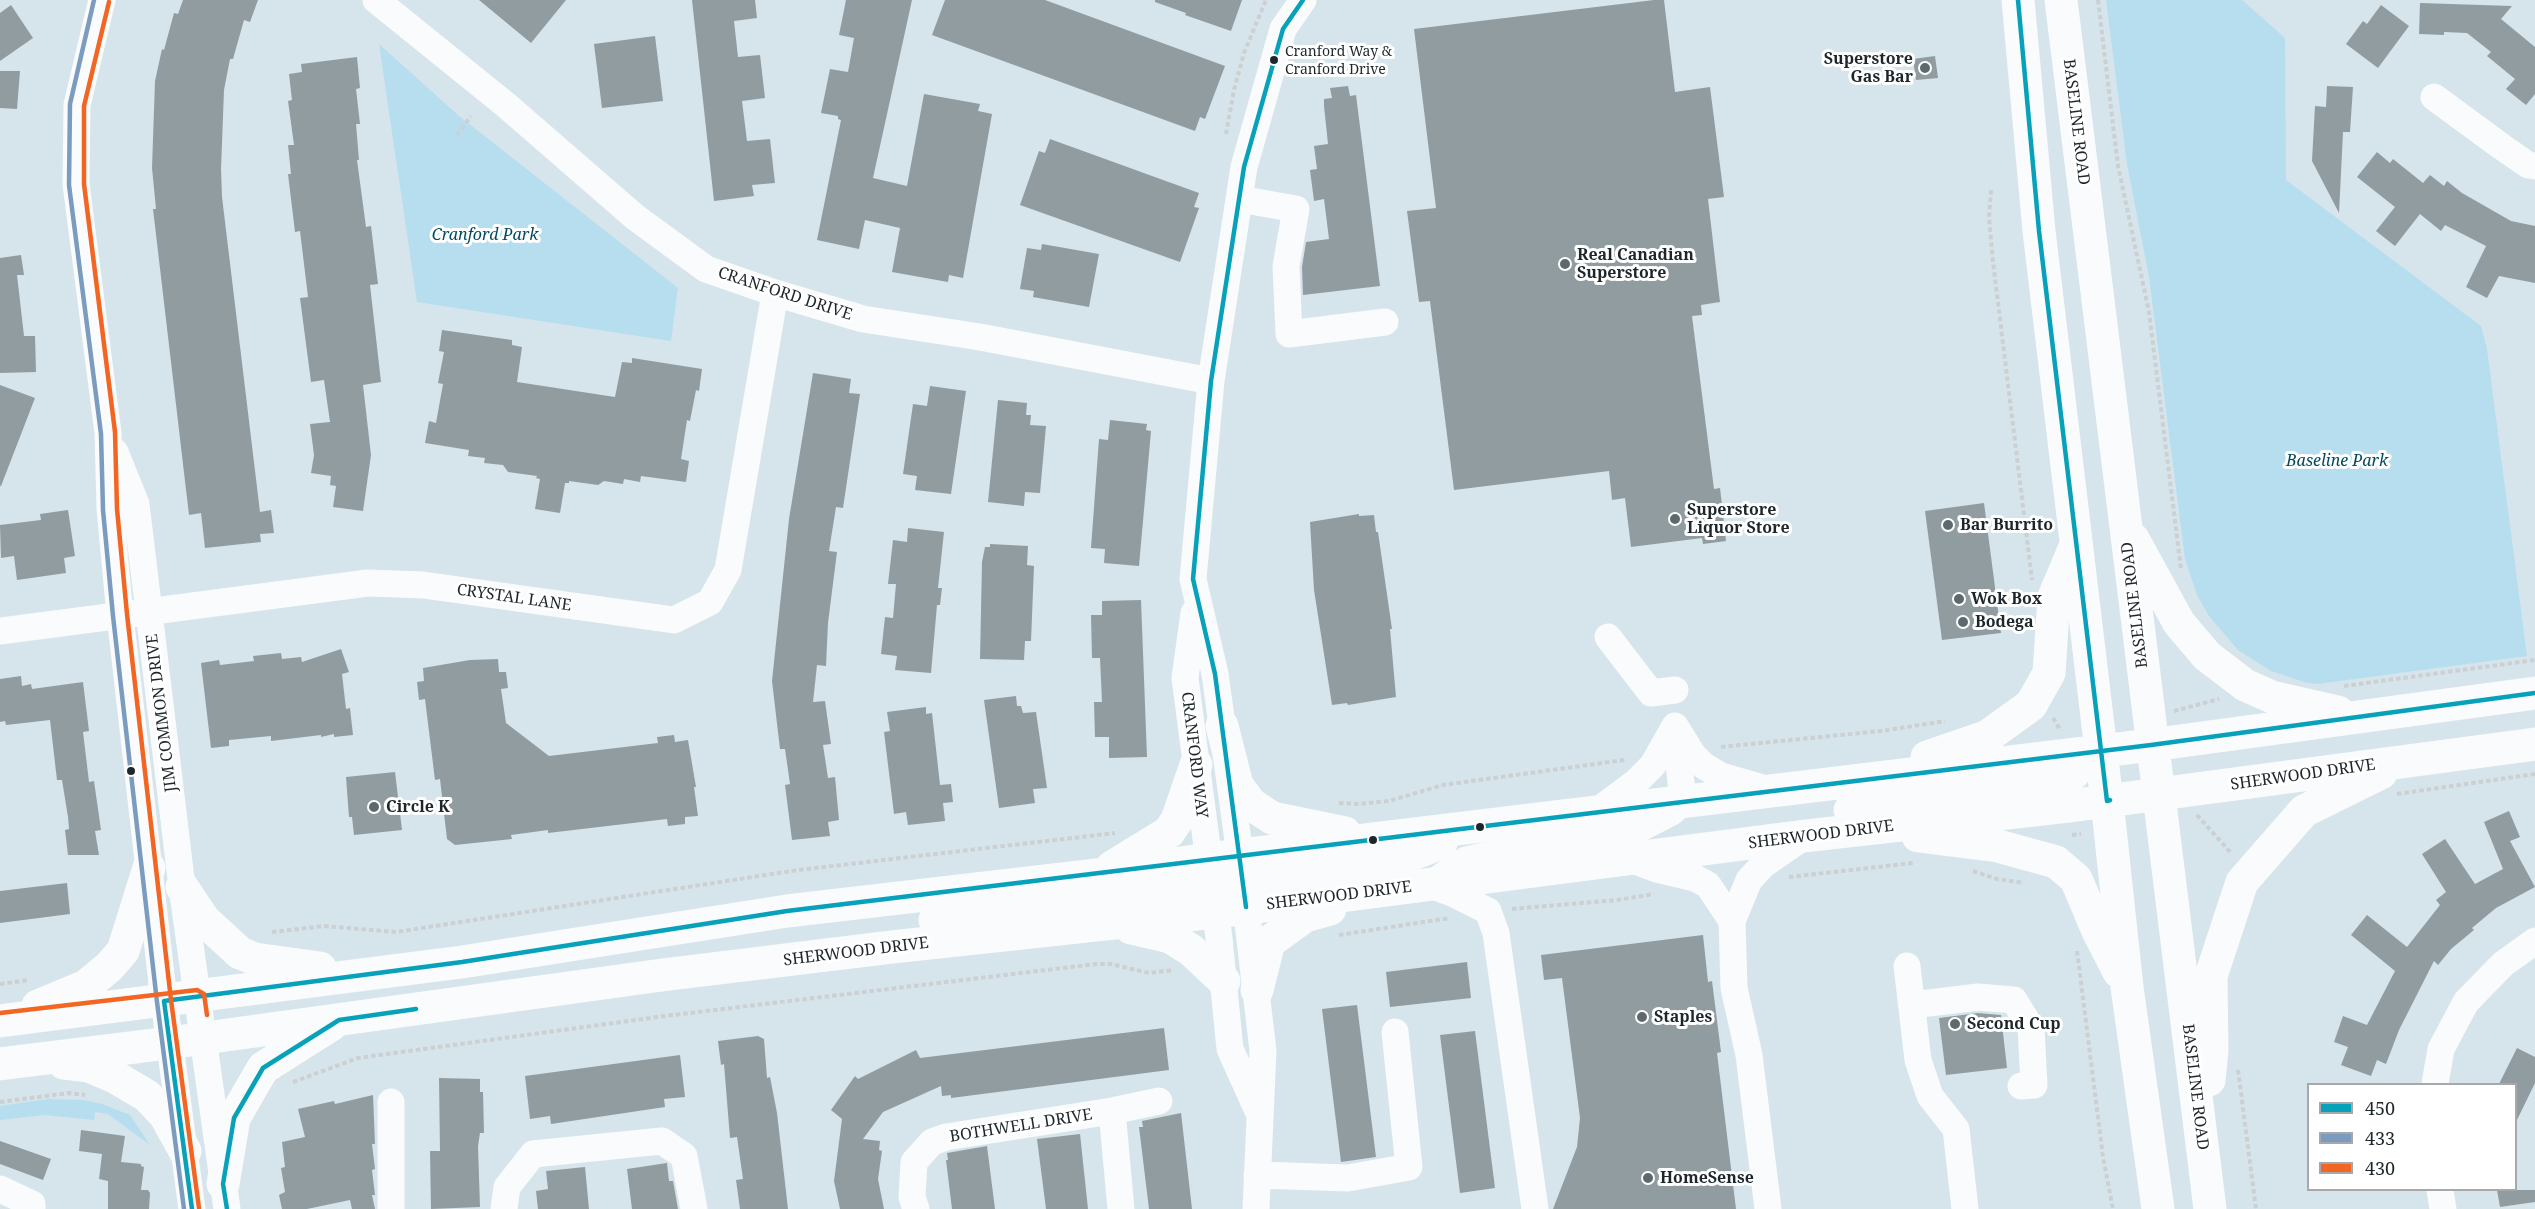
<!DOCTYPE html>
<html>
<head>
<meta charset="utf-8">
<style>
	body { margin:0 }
	#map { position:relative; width:2535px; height:1209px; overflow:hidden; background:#d6e4eb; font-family:"Noto Serif",serif }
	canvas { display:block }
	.legend { position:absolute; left:2307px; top:1083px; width:210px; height:108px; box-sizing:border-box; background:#fff; border:2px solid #a5a9aa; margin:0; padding:8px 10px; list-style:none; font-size:18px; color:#1d272b }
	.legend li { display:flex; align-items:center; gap:12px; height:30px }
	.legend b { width:30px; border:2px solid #a5a9aa }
</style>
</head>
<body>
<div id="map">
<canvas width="2535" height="1209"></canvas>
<ul class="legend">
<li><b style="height:8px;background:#07a1ba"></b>450</li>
<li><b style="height:8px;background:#7b9bbf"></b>433</li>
<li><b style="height:8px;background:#f26522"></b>430</li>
</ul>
</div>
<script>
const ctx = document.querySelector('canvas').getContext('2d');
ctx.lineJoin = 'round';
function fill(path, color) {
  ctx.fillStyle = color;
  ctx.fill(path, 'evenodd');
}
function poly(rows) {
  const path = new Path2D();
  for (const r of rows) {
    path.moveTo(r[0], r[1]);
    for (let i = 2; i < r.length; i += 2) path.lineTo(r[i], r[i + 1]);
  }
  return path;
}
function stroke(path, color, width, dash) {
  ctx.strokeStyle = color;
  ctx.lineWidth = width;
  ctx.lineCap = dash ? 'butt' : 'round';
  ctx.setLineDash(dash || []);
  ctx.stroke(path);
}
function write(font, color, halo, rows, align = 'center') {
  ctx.font = font + ' "Noto Serif",serif';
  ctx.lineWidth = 6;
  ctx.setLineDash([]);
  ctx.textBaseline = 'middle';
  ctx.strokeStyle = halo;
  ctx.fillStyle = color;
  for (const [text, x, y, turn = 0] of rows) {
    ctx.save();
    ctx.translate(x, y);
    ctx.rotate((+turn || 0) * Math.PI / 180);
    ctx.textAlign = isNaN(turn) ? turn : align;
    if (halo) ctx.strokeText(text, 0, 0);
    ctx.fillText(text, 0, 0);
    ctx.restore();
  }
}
const green = poly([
	[2106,0,2242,0,2285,38,2286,180,2481,326,2487,349,2527,656,2317,684,2304,682,2271,671,2238,650,2209,616,2197,595,2185,559,2149,277,2127,164],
	[379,44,459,116,678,288,671,341,417,302],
	[48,1099,84,1100,102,1104,130,1115,150,1145,108,1114,95,1112,94,1120,45,1115,0,1120,0,1106]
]);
const building = poly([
	[183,0,258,0,250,22,244,20,233,59,230,59,224,90,221,169,222,197,260,512,271,510,274,533,260,534,261,542,205,548,201,513,189,515,153,209,156,209,152,168,155,81,162,49,164,50,174,13,178,14],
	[479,0,566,0,531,43],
	[692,0,755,0,757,18,734,21,738,57,760,55,765,98,742,101,747,141,770,139,775,183,752,185,754,196,714,201],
	[846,0,912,0,873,178,907,186,924,94,980,104,978,111,992,114,963,278,949,275,948,282,892,272,900,228,865,220,859,249,817,240,841,120,838,119,838,116,821,113,830,69,848,72,854,38,839,35],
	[945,0,1045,0,1225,66,1205,119,1200,117,1195,131,932,35],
	[1155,0,1242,0,1231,31,1185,15,1186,13,1155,2],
	[1654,0,1664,0,1675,92,1710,87,1724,197,1708,199,1720,302,1701,305,1702,315,1692,316,1714,489,1720,488,1726,541,1703,544,1702,538,1631,547,1625,498,1612,500,1609,471,1454,490,1430,301,1419,302,1407,211,1436,208,1414,29],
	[2420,3,2512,6,2501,19,2535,47,2535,94,2526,105,2506,89,2515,79,2487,56,2491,52,2467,33,2444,32,2444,35,2419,34],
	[11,5,33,38,0,61,0,13],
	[2381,5,2409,26,2378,68,2346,44,2363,21,2367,24],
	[655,36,663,101,602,108,594,44],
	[1935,56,1938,78,1916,80,1913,59],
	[357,57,360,88,356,89,360,124,356,124,359,160,357,160,366,227,371,226,378,284,370,285,381,382,363,385,371,455,363,511,333,507,336,486,330,485,331,476,311,473,314,455,310,424,330,422,324,380,311,382,300,298,308,297,300,231,295,232,288,174,291,174,288,145,294,145,288,101,292,100,289,74,302,72,301,64],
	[0,71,20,71,17,109,0,108],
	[1348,86,1350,96,1356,95,1380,286,1303,295,1302,267,1306,242,1329,239,1324,199,1314,201,1310,170,1317,169,1314,146,1328,144,1324,106,1324,99,1332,98,1330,88],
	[2327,86,2353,87,2350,132,2343,132,2339,213,2312,161,2315,106,2326,107],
	[1050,139,1199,193,1194,207,1199,208,1180,262,1020,205,1039,151,1045,153],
	[2377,152,2390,163,2393,159,2423,183,2430,175,2444,186,2447,181,2462,193,2511,221,2535,226,2535,283,2499,276,2487,298,2466,287,2486,246,2445,225,2441,231,2420,214,2395,246,2376,231,2395,207,2357,177],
	[1042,244,1099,254,1089,307,1033,297,1034,291,1020,289,1027,248,1041,250],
	[21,255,24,275,17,275,24,336,35,336,36,372,0,373,0,258],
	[442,330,512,340,512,345,522,347,517,382,615,397,622,362,632,363,632,358,702,369,699,391,696,390,690,421,687,420,681,459,689,461,686,482,641,476,640,482,624,479,623,484,604,481,598,485,569,481,569,483,565,483,560,513,535,509,540,479,536,478,537,476,508,472,503,465,484,463,485,458,468,456,469,450,425,443,429,421,436,423,443,384,438,383,444,352,439,351],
	[813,373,851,379,849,393,860,394,843,508,836,507,829,551,837,552,828,623,826,666,817,665,813,702,825,701,831,744,823,745,828,778,835,777,839,820,828,822,830,836,792,840,785,785,790,784,785,749,780,749,772,681,789,519],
	[0,385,35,398,1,486,0,486],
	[930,386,966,391,951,494,915,490,917,476,903,474,913,404,927,406],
	[998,400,1027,403,1026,415,1031,415,1030,425,1046,426,1040,493,1025,492,1024,506,988,502],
	[1110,420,1147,424,1146,430,1151,431,1139,566,1104,563,1105,549,1091,548,1099,439,1108,440],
	[1984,503,2001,633,1942,640,1925,511],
	[68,510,75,556,64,558,66,573,17,580,14,556,1,558,0,525,41,520,40,514],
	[1359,514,1359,516,1374,515,1376,532,1378,532,1392,629,1390,629,1396,697,1348,705,1347,703,1332,705,1314,590,1310,522],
	[908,528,944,532,938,588,942,588,940,605,937,605,931,673,895,670,897,656,881,654,885,617,893,618,896,584,888,584,893,540,907,542],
	[990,544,1028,546,1027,565,1034,566,1031,641,1025,641,1024,660,980,659,982,562,985,547,990,547],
	[1141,600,1147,757,1109,758,1109,737,1095,737,1094,702,1102,702,1100,658,1092,658,1091,615,1102,615,1102,601],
	[341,649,349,672,342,674,346,709,350,708,353,735,334,737,334,734,321,737,321,735,271,741,271,736,229,740,229,746,211,748,201,663,219,660,220,665,254,661,253,656,281,653,282,659,301,657,302,662],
	[498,659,499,672,506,672,508,688,501,689,506,723,549,756,658,743,657,737,674,735,675,742,688,740,696,787,694,787,698,816,685,817,685,824,668,826,667,819,548,833,548,830,511,835,512,839,455,845,447,839,440,779,435,780,425,699,419,700,417,682,424,681,423,668,470,660],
	[21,676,22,686,31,684,32,689,83,682,89,731,83,732,89,782,94,781,101,830,95,831,99,855,68,855,65,830,69,829,68,817,62,780,57,780,50,720,6,725,5,721,0,722,0,679],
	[1016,696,1017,706,1021,706,1023,713,1036,712,1047,788,1033,789,1035,803,999,808,984,700],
	[926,707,926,714,932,713,940,785,951,784,953,802,943,803,945,821,908,825,906,812,894,814,884,732,890,731,887,712],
	[395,772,402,830,354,835,352,817,349,817,346,777],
	[2509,811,2520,837,2510,841,2535,887,2496,908,2472,928,2474,930,2451,949,2438,965,2434,961,2399,1030,2386,1064,2377,1060,2371,1076,2341,1065,2348,1047,2334,1042,2343,1016,2367,1025,2395,971,2351,935,2367,915,2407,947,2440,905,2436,900,2446,892,2422,854,2445,839,2475,884,2503,869,2484,822],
	[67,883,70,914,0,923,0,891],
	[1703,935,1708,982,1712,981,1721,1052,1717,1053,1736,1209,1553,1209,1577,1147,1580,1118,1562,978,1544,980,1541,955],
	[1467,962,1471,998,1390,1007,1386,972],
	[1357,1005,1376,1157,1341,1162,1322,1009],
	[1978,1013,2001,1015,2007,1068,1946,1075,1939,1018],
	[1164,1028,1169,1070,951,1098,951,1095,942,1096,941,1086,883,1112,863,1139,880,1141,879,1150,882,1151,878,1179,884,1209,840,1209,834,1181,842,1119,831,1110,855,1076,858,1079,916,1050,920,1058],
	[1475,1031,1495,1188,1460,1193,1440,1035],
	[758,1036,764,1039,767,1078,770,1077,777,1113,788,1209,740,1209,736,1180,743,1179,737,1137,730,1138,724,1064,721,1065,718,1041],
	[2517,1048,2535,1057,2535,1083,2516,1122,2516,1084,2499,1084],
	[680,1055,685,1097,664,1099,665,1107,551,1124,550,1116,530,1119,525,1076],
	[439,1078,480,1079,480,1092,483,1092,484,1133,480,1133,478,1146,480,1207,431,1209,430,1151,440,1151],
	[373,1095,375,1144,372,1144,375,1169,372,1170,375,1195,372,1195,375,1209,352,1209,350,1200,307,1209,282,1209,279,1195,285,1192,281,1168,285,1167,282,1142,305,1137,298,1109,334,1101,335,1104],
	[1181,1113,1192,1209,1149,1209,1139,1127,1143,1127,1142,1121],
	[81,1130,125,1136,121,1162,141,1164,141,1166,144,1167,141,1190,148,1190,150,1193,149,1209,108,1209,108,1181,99,1179,102,1154,79,1151],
	[1080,1134,1088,1209,1046,1209,1037,1139],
	[0,1141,51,1159,43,1180,0,1164],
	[987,1146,995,1209,952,1209,946,1160,948,1160,947,1153],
	[667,1163,669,1181,673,1181,678,1209,632,1209,627,1169],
	[585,1167,589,1209,538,1209,536,1191,548,1189,546,1171],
	[2497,1190,2535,1190,2535,1202,2500,1207]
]);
const path = poly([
	[2098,0,2118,166,2149,312,2181,569],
	[1226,134,1234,90,1244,53,1266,0],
	[457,135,471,116],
	[1991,190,1989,217,1993,262,2032,580],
	[2344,686,2535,660],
	[2174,711,2219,699],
	[2053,718,2061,731],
	[1721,747,1881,731,1945,721],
	[2397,794,2535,774],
	[1339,803,1359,804,1389,801,1443,785,1624,760],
	[2197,815,2231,853],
	[2072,835,2081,834],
	[1973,871,1997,879,2024,883],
	[1789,877,1913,863],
	[1512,909,1617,900,1654,894],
	[272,932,324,926,396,932,798,870,1115,833],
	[1339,935,1450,918],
	[2077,951,2103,1157,2113,1209],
	[0,984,29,980],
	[2238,1070,2256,1209],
	[293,1082,358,1058,665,1016,1096,964,1111,964,1149,973,1174,970],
	[0,1102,69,1093,85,1095]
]);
const minor = poly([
	[102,0,77,105,76,184,108,433,110,509,120,615,164,1001,192,1209],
	[376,0,506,105,635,217,706,269,775,293,863,319,980,337,1211,381],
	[2434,97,2502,147,2528,165,2535,166],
	[1239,199,1296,209,1286,266,1289,334,1385,322],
	[115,452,136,504,182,887,227,1209],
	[1194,613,1185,678,1219,938,1230,1049,1258,1111],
	[0,631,368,583,423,585,674,620,710,602,728,570,775,293],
	[1608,637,1651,693,1675,690],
	[1677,729,1693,755,1704,766,1721,776,1766,789],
	[1597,811,1636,782,1653,765,1675,726],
	[1633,860,1657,869,1695,878,1708,885,1732,921],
	[1431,884,1466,860,1538,844,1639,829,1672,812,1683,801,1675,726],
	[1430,885,1452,893,1488,911,1496,933,1535,1209],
	[1907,966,1918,1060,1930,1096,1956,1129,1965,1209],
	[1912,1005,1978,997,2014,1000,2031,1028,2034,1085,2021,1086],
	[2435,1084,2441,1049,2466,1002,2503,964,2535,941],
	[1112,1111,1121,1209],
	[1257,1175,1348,1178,1409,1167,1395,1032],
	[0,1189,32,1204,32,1209],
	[2440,1190,2443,1209],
	[391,1209,391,1102],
	[504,1209,507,1187,533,1154,662,1141,684,1156,694,1209],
	[916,1209,912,1197,914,1162,932,1142,946,1137,1112,1111,1159,1101],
	[1256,1209,1263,1051,1240,855,1215,674,1193,579,1211,381,1244,167,1283,29,1303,0],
	[1768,1209,1749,1055,1734,988,1732,921,1749,880,1763,865,1805,836]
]);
const major = poly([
	[2018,0,2039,231,2107,801,2127,987,2158,1209],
	[2061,0,2210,1209],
	[2133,539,2179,623,2207,656,2245,685,2272,697,2338,712],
	[1222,726,1237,785,1251,804,1272,818,1345,833],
	[1927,757,1988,736,2031,705,2049,673,2054,597,2075,547],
	[1850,810,2074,773],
	[1918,836,1998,846,2056,862,2076,879,2098,931,2119,972],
	[1112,867,1169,832,1177,820,1196,765],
	[182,887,204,920,240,953,255,959,320,968],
	[1218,908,1226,894,1244,884,1346,870,1397,860,1441,843],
	[935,920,1211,886,1228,876,1240,855],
	[1131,928,1170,937,1191,950,1224,981],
	[1257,990,1269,942,1305,916,1330,909],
	[38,1006,86,986,109,967,123,951,149,868],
	[0,1021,462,962,787,911,1097,875,1208,859,2151,745,2535,693],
	[64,1063,89,1066,115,1077,147,1096,165,1115,185,1151],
	[0,1064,169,1043,662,975,892,947,1216,912,1805,836,2069,806,2535,744],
	[2209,1080,2212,1051,2211,976,2242,882,2304,811,2381,773],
	[223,1184,234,1118,263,1068,331,1025]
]);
const bus1 = poly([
	[2018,0,2039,231,2107,801,2110,800],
	[1246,907,1215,674,1193,579,1211,381,1244,167,1283,29,1303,0],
	[192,1209,164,1001,462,962,787,911,2151,745,2535,693],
	[227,1209,223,1184,234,1118,263,1068,339,1020,416,1009]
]);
const bus2 = poly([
	[94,0,70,104,69,185,101,434,103,510,113,616,157,1002,184,1209]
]);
const bus3 = poly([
	[109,2,84,106,84,184,115,432,117,509,127,614,171,1000,199,1208],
	[0,1013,197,990,204,994,207,1015]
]);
const markers = [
	[1274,60,5,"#1d272b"],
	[1925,68,6,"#5e696e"],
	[1565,264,6,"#5e696e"],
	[1675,519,6,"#5e696e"],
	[1948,525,6,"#5e696e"],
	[1959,599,6,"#5e696e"],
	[1963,622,6,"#5e696e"],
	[131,771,5,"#1d272b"],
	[374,807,6,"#5e696e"],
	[1480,827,5,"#1d272b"],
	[1373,840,5,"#1d272b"],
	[1642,1017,6,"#5e696e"],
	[1955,1024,6,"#5e696e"],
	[1648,1178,6,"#5e696e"]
];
const busNames = [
	["Cranford Way &",1285,52],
	["Cranford Drive",1285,70]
];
const poiNames = [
	["Superstore",1913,59,"right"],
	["Gas Bar",1913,77,"right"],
	["Real Canadian",1577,255],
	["Superstore",1577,273],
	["Superstore",1687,510],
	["Liquor Store",1687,528],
	["Bar Burrito",1960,525],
	["Wok Box",1971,599],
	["Bodega",1975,622],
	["Circle K",386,807],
	["Staples",1654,1017],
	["Second Cup",1967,1024],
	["HomeSense",1660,1178]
];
const streetNames = [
	["BASELINE ROAD",2076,122,83],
	["CRANFORD DRIVE",785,294,18],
	["CRYSTAL LANE",514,598,8],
	["BASELINE ROAD",2135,605,-97],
	["JIM COMMON DRIVE",162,713,-97],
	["CRANFORD WAY",1194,755,83],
	["SHERWOOD DRIVE",2303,775,-8],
	["SHERWOOD DRIVE",1821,835,-7],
	["SHERWOOD DRIVE",1339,896,-7],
	["SHERWOOD DRIVE",856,952,-7],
	["BASELINE ROAD",2195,1087,83],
	["BOTHWELL DRIVE",1021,1126,-9]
];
const parkNames = [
	["Cranford Park",485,235],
	["Baseline Park",2337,461]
];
fill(green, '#b7deef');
fill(building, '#919ca0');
stroke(path, '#ccd0d2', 4, [4.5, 3]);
stroke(minor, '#f9fbfc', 27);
stroke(major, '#f9fbfc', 33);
stroke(bus1, '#07a1ba', 4.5);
stroke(bus2, '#7b9bbf', 4.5);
stroke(bus3, '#f26522', 4.5);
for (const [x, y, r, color] of markers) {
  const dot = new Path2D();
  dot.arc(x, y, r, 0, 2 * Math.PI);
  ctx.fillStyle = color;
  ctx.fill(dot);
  stroke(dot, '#fff', 2);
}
write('14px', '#1d272b', '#fff', busNames, 'left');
write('bold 16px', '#1d272b', '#fff', poiNames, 'left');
write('16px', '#1d272b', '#fff', streetNames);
write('italic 16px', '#024a60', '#fff', parkNames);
</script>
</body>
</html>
